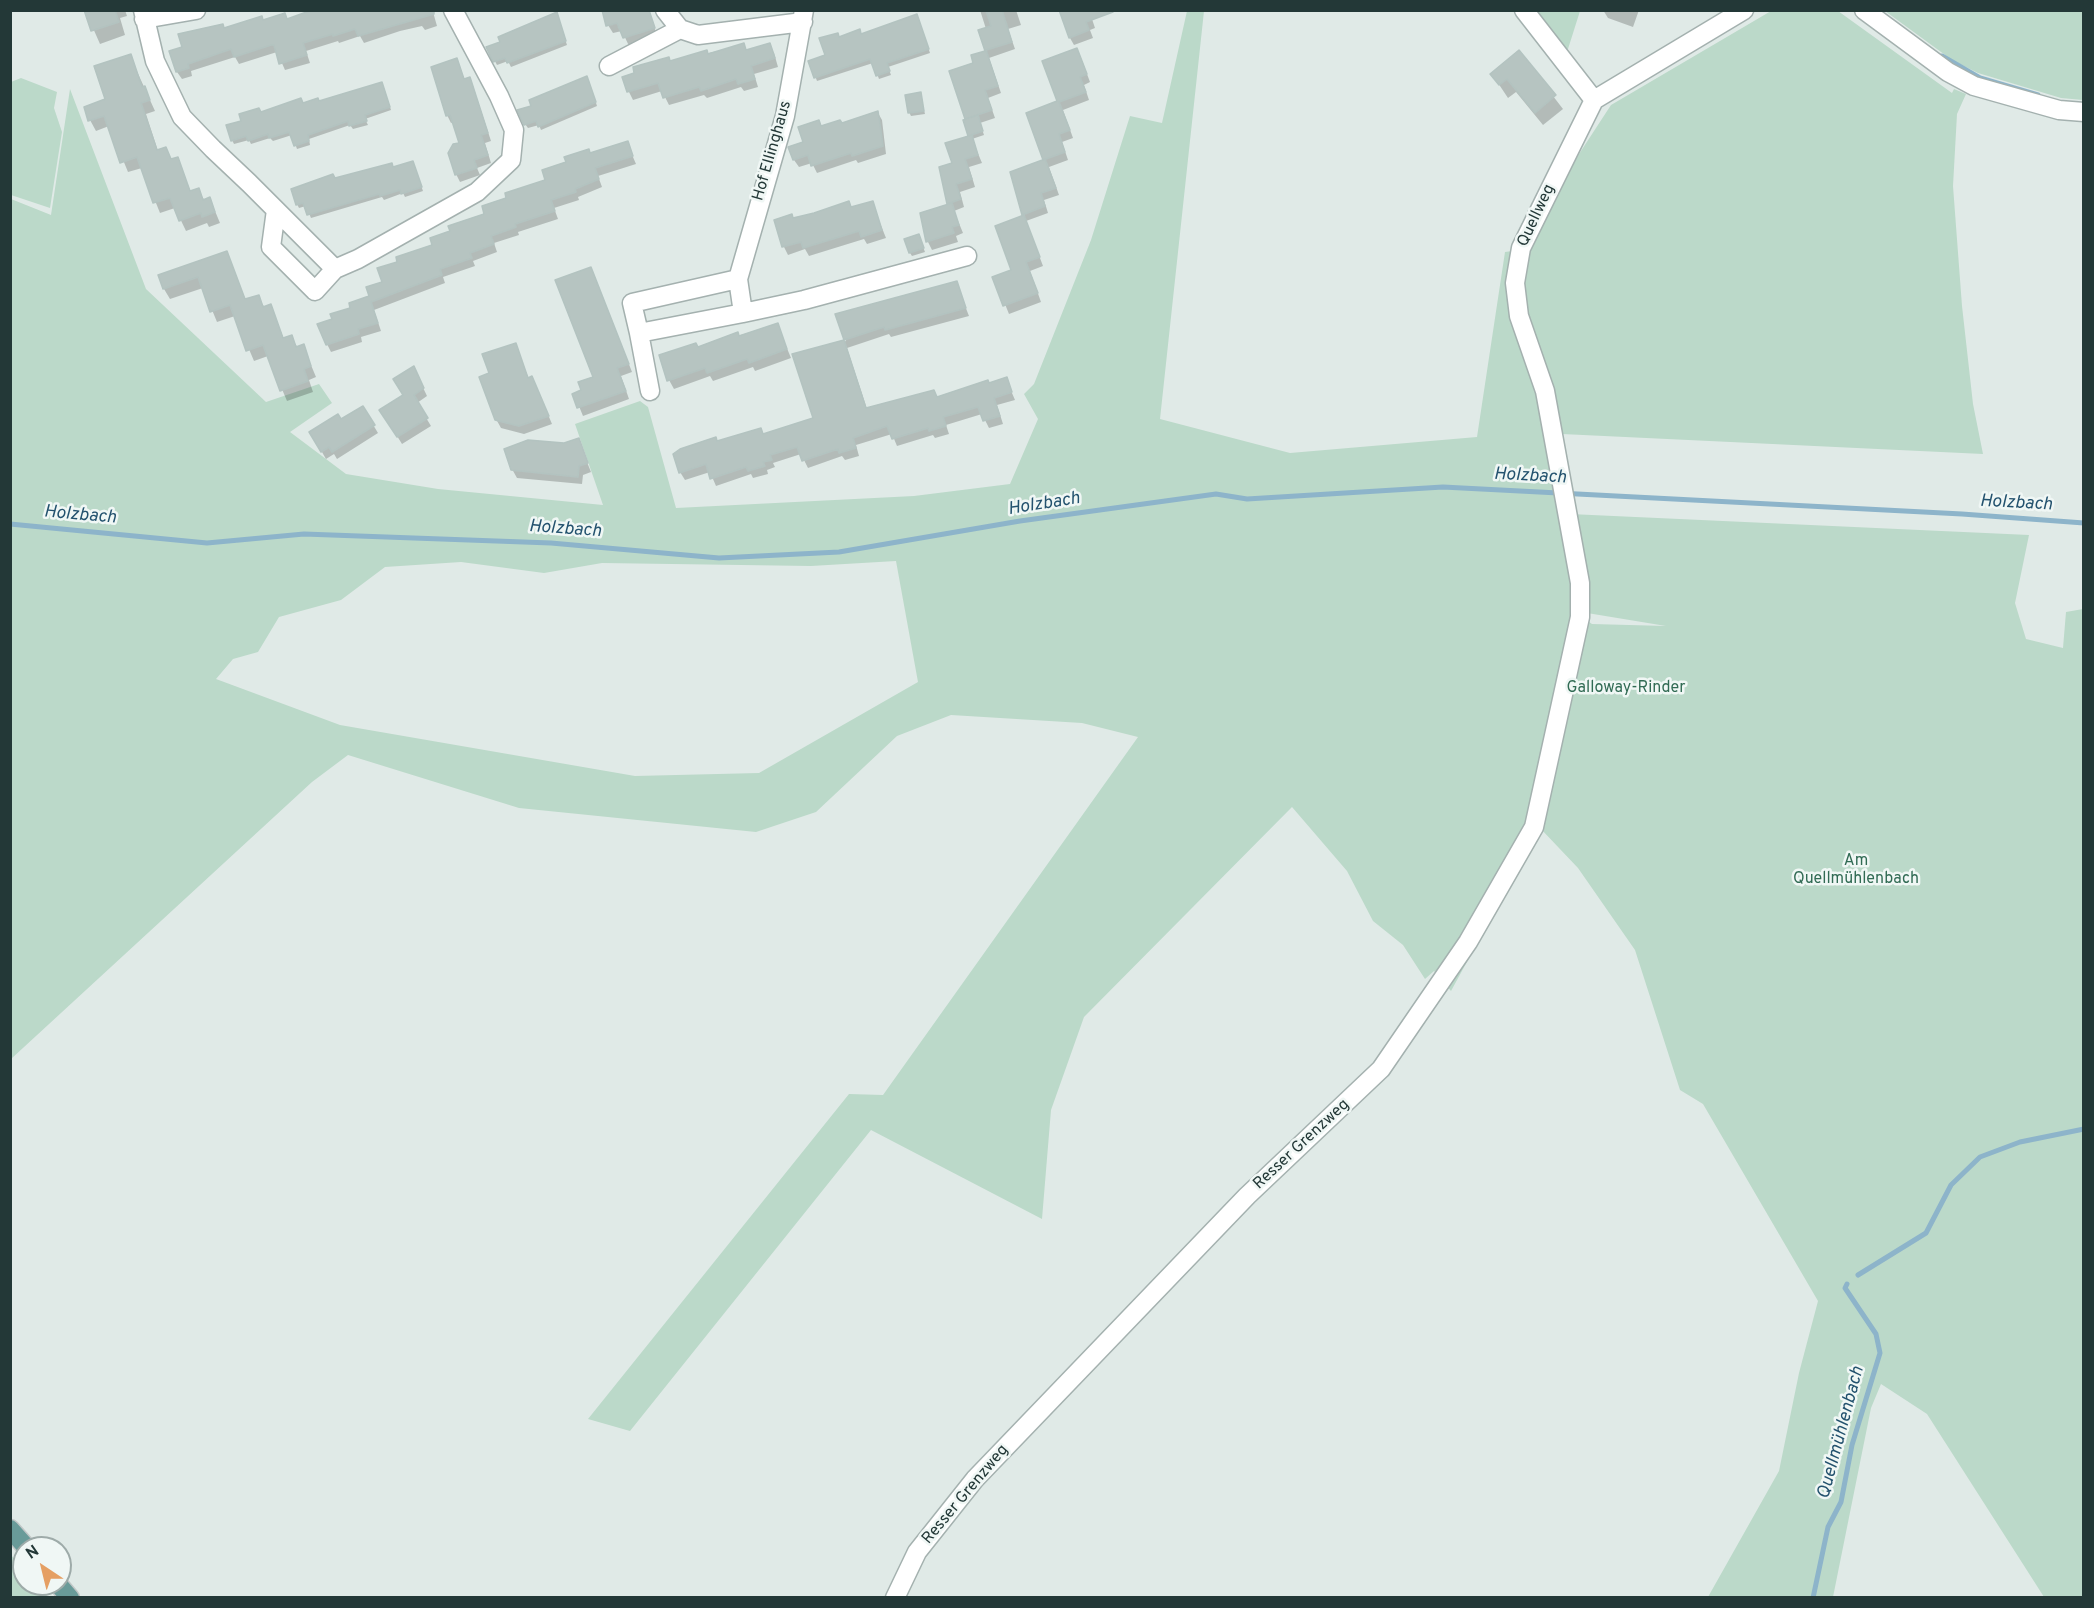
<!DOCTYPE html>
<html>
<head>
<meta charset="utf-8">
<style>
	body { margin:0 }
	#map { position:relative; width:2094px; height:1608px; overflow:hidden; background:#e0eae7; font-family:Overpass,sans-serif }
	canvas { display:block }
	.frame { position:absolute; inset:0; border:12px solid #233837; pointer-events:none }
	.north { position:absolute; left:12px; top:1536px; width:60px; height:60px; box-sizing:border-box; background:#f0f7f5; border:2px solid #9eaba9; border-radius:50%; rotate:325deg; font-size:16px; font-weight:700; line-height:24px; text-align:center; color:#233837 }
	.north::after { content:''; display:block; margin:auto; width:21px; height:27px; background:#e59f63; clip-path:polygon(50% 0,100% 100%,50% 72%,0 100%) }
</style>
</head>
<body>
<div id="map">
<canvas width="2094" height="1608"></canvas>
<div class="frame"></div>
<div class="north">N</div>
</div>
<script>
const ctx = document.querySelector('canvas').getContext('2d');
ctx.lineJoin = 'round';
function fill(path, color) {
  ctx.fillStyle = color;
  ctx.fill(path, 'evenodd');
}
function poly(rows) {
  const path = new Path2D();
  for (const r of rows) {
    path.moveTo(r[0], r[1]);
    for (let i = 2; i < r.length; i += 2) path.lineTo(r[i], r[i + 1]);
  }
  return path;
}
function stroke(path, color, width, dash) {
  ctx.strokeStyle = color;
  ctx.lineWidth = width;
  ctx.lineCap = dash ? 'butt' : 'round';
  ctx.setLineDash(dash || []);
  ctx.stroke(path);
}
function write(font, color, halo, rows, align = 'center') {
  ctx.font = font + ' Overpass,sans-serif';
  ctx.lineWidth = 5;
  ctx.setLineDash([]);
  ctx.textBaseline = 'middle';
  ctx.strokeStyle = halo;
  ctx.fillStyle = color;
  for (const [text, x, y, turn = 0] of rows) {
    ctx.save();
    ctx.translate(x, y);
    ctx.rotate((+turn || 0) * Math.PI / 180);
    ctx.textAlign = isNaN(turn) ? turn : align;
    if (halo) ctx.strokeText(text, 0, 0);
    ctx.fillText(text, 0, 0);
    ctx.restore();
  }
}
const green = poly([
	[1187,11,1204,11,1160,419,1290,453,1477,437,1505,252,1527,249,1579,154,1611,105,1771,11,1838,11,1952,93,1954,89,1966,94,1957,114,1953,186,1962,306,1973,404,1983,454,1562,434,1576,613,1592,624,1666,626,1581,612,1570,514,2029,535,2015,603,2026,639,2063,648,2066,612,2083,609,2083,1597,2044,1597,1927,1414,1881,1384,1871,1408,1833,1597,1708,1597,1779,1471,1799,1373,1818,1301,1703,1104,1680,1090,1635,950,1578,868,1540,828,1451,991,1434,971,1425,979,1403,945,1373,921,1347,871,1292,807,1084,1017,1051,1110,1042,1219,871,1130,630,1431,588,1419,849,1094,883,1095,1138,737,1082,723,951,715,897,736,816,812,756,832,519,808,348,755,312,782,11,1059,11,199,51,215,70,89,146,289,266,402,319,384,332,403,290,432,346,474,438,489,603,505,575,424,640,401,648,407,676,508,914,496,1010,484,1038,419,1024,394,1034,384,1091,240,1130,116,1162,123],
	[896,561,918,682,759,773,635,776,340,725,216,679,233,659,258,652,279,617,341,600,385,567,461,562,544,573,602,563,811,566],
	[1528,11,1580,11,1568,49,1559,50],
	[1885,11,2083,11,2083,100,2061,98,1978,73,1952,60],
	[21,78,57,92,54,108,62,132,50,208,11,195,11,82],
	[11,1555,24,1570,24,1584,36,1584,48,1597,11,1597]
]);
const shadow = poly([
	[85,10,125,10,127,16,120,18,125,35,100,44],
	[980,10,1016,10,1021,25,1008,29,1015,49,989,58,1001,93,988,98,995,118,980,123,984,135,972,139,982,163,969,167,975,187,960,192,964,207,954,211,963,233,956,236,958,242,932,250,928,242,922,214,950,205,954,164,969,137,967,118,975,64,973,56,987,52,980,31,986,29],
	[1089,10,1095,28,1090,30,1093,38,1074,45,1070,38],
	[1603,10,1639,10,1633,27,1608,18],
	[433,12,437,26,425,30,422,26,400,31,364,43,360,36,339,43,338,41,306,51,310,63,285,70,277,52,239,64,235,57,191,71,192,76,182,79,177,72,184,48,180,35,200,29,202,32,263,22],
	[648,12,658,37,629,46,622,31,613,33,608,25],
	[558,18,567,45,511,67,508,61,497,65,488,48],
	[919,20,930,53,888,67,891,75,879,79,873,63,817,81,810,62,826,56,839,38,859,31,862,35],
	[743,45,747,51,769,45,774,53,778,67,754,74,758,87,744,91,741,87,707,98,704,95,669,105,662,91,633,100,629,92,624,78,670,62],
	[1519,52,1563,109,1543,125,1516,92,1508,98,1492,74],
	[130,56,155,111,146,114,158,151,166,149,172,160,177,159,191,192,198,190,205,201,210,199,220,223,209,227,207,223,186,231,175,208,160,213,142,168,128,172,109,126,96,131,90,120,107,100],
	[1081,58,1090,82,1084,85,1089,100,1063,110,1073,138,1062,142,1068,160,1049,167,1059,195,1044,200,1048,213,1026,221,1043,266,1030,271,1041,302,1009,314,994,277,1013,270,1025,217,1012,173,1046,160,1028,114,1059,102],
	[456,60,465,80,469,78,473,86,491,141,485,143,491,163,477,168,480,175,460,182,456,174,461,144,454,122,451,123,447,115],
	[589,81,597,106,541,130,539,125,528,128,525,124,533,107],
	[384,88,391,110,365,119,368,125,353,129,350,125,309,139,310,145,297,149,292,135,273,141,270,138,251,144,249,140,234,144,232,140,261,113],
	[920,94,925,114,911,116,909,112],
	[878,113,882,120,886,154,858,163,856,160,817,173,812,163,799,167,794,160,819,122,822,127,842,125],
	[627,143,636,164,598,176,602,187,578,197,579,200,554,208,558,219,518,232,519,235,494,243,497,252,473,261,475,266,443,277,445,283,374,310,381,331,361,337,362,342,331,352,327,344,334,320,371,297,399,263,434,246,452,232,486,215,508,199,547,181,590,155],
	[414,166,423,191,405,197,403,193,384,200,382,197,311,218,306,206,299,208,297,204,393,169],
	[872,203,886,238,867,244,864,239,809,256,805,249,788,255,784,247,776,221,852,209],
	[920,239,925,252,912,256,910,253],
	[226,253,246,301,258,297,265,308,270,306,284,339,291,337,298,348,303,346,316,377,309,380,313,392,287,401,268,356,254,361,235,316,217,322,203,288,170,299,164,289],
	[595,277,632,372,621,376,629,399,583,416,574,394,583,391,595,378],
	[956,283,969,316,891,337,889,334,847,348,867,409,937,398,1006,379,1015,400,997,405,1003,424,989,428,982,414,946,425,949,434,935,438,933,435,897,446,892,434,856,445,859,456,845,460,842,456,808,468,801,454,773,463,775,467,767,470,768,474,753,478,751,474,716,486,710,472,685,480,680,472,717,443,764,436,814,419,793,355,846,341,837,315],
	[777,324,791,358,755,371,753,367,713,381,710,376,674,389,669,380,698,348],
	[515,344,529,379,536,386,552,424,524,434,501,428,496,419,491,374],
	[417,375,427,396,417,403,431,426,402,444,381,410,405,395],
	[363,408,378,433,337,459,334,454,326,459,311,433,341,421],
	[578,440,591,472,583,475,582,484,517,478,512,469]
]);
const stream = poly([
	[1942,56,1980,78,2038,95],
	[10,524,207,543,304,534,551,543,719,558,839,552,1020,521,1216,494,1247,499,1443,487,1962,514,2084,523],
	[1858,1275,1926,1233,1951,1185,1980,1157,2020,1142,2084,1129],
	[1813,1598,1828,1527,1841,1502,1852,1445,1880,1353,1876,1334,1845,1288,1847,1284]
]);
const building = poly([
	[84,10,115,10,119,22,91,31,84,10],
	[312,10,434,10,434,14,358,36,355,29,333,36,333,34,303,43,307,55,279,64,274,45,271,45,234,57,231,49,188,64,189,68,176,72,169,51,182,47,178,34,223,24,224,28,262,16,263,20,285,13,287,19,312,10],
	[602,10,649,10,655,28,623,38,617,23,606,26,602,10],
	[986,10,1002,10,1012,42,986,50,998,86,985,90,992,110,965,119,949,71,973,63,971,55,985,51,978,30,991,26,986,10],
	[1059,10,1112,10,1113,12,1086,22,1089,30,1069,38,1059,10],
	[557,12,566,41,507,63,505,58,493,62,486,47,500,42,498,37,557,12],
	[917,14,929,49,887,63,890,71,876,76,870,59,814,78,808,61,825,55,819,38,838,33,839,37,860,29,861,34,917,14],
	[744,43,746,50,770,43,775,58,751,66,755,79,738,84,736,79,701,91,699,87,663,98,658,83,627,92,622,77,634,73,633,67,669,57,670,61,707,50,708,54,744,43],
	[1077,48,1087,74,1080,77,1086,92,1059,102,1070,130,1059,134,1065,152,1043,160,1026,113,1057,101,1042,61,1077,48],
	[1519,50,1556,95,1535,113,1507,79,1499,85,1490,74,1519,50],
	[131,54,142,87,145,86,150,100,141,103,157,150,166,147,171,159,178,157,190,191,199,188,203,200,210,197,215,212,202,217,201,213,179,221,170,198,153,203,137,157,120,163,104,116,88,121,84,107,105,99,94,66,131,54],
	[457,58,464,79,470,77,488,133,481,135,488,155,474,160,477,168,455,175,448,153,453,144,459,143,450,115,446,116,431,67,457,58],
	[587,76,596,102,538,127,536,121,524,125,517,110,531,106,529,100,587,76],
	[382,82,390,107,365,115,367,121,349,126,348,121,308,135,309,141,294,146,289,132,269,138,268,134,248,141,246,136,231,141,226,125,241,121,239,114,259,108,261,112,301,98,303,103,318,98,319,101,382,82],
	[921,92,924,111,908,113,905,95,921,92],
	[878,111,883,146,852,156,851,153,811,166,808,155,793,160,788,147,803,142,798,127,819,120,821,126,840,120,842,123,878,111],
	[978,115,983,131,968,136,963,120,978,115],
	[972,135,978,155,965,159,972,179,956,184,961,199,947,204,939,167,952,163,945,143,972,135],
	[628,141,633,156,595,168,599,179,575,189,576,192,551,200,555,211,515,224,516,227,491,236,494,244,470,253,472,258,440,269,442,275,371,302,378,323,358,329,359,334,326,345,317,324,332,319,330,314,350,308,349,303,369,296,366,287,382,282,377,268,397,262,396,257,432,245,430,238,450,231,448,226,484,214,482,206,506,198,505,193,545,180,542,170,566,162,564,157,589,149,590,153,628,141],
	[1045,159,1056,188,1041,193,1045,206,1022,215,1010,172,1045,159],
	[413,161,422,187,401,194,400,190,380,196,379,194,307,215,303,203,296,205,291,189,333,174,335,178,392,163,393,167,413,161],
	[849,201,851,207,873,201,882,230,861,237,859,231,803,248,801,242,782,247,774,220,792,214,793,218,814,213,849,201],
	[952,203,959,225,952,227,954,233,926,242,920,213,952,203],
	[1024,215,1040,257,1026,262,1038,293,1003,306,992,277,1011,270,995,226,1024,215],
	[919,234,924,248,909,253,904,239,919,234],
	[227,251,245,299,259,295,263,307,271,304,283,338,292,335,296,347,304,344,311,366,304,369,308,381,280,391,263,345,246,351,230,305,210,312,198,277,163,289,158,275,227,251],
	[591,267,629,364,617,368,626,391,577,408,572,394,581,390,578,382,593,377,555,280,591,267],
	[957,281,966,308,885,330,884,327,844,340,866,408,934,390,937,397,988,380,989,383,1007,377,1012,392,994,398,1000,416,983,421,978,407,943,417,946,426,929,431,928,428,892,439,887,426,853,438,856,448,839,453,838,449,802,461,797,447,770,455,772,460,763,462,765,466,748,471,746,467,710,479,706,464,679,473,673,454,680,449,716,437,717,441,761,428,763,434,813,418,792,354,844,340,835,314,957,281],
	[778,323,787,349,749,363,747,359,707,373,705,368,667,381,659,355,696,343,698,347,738,332,739,336,778,323],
	[516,343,528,378,532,376,549,416,519,426,495,420,479,377,489,373,482,354,516,343],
	[414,366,424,388,414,395,428,418,397,437,379,410,403,395,393,379,414,366],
	[363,406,375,425,332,452,329,447,321,452,309,432,338,414,341,419,363,406],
	[579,438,588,463,579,466,578,477,511,470,504,449,528,440,564,443,579,438]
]);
const minor = poly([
	[143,10,155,61,182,117,213,149,249,183,335,269,315,291,271,247,276,210],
	[665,10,680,29,698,35,803,22],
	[1524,10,1594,100],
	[1864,10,1948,72,1974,86,2059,110,2084,112],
	[144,19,196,10],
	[609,66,680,29],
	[335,269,358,259,477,192,511,160,514,130,499,96,453,10],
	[738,279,632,303,639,333,743,313,738,279,785,116,804,10],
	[743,313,804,300,967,256],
	[639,333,650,391],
	[895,1598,917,1552,975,1479,1247,1196,1381,1069,1468,942,1534,827,1580,617,1580,583,1545,391,1519,316,1515,283,1521,248,1594,100,1744,10]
]);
const major = poly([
	[10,1529,27,1548],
	[58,1584,70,1598]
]);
const streetNames = [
	["Hof Ellinghaus",773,151,-74],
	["Quellweg",1537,216,-65],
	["Resser Grenzweg",1302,1145,-43],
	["Resser Grenzweg",966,1495,-50]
];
const parkNames = [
	["Galloway-Rinder",1626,689],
	["Am",1856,862],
	["Quellmühlenbach",1856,880]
];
const waterNames = [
	["Holzbach",1530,477,3],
	["Holzbach",2016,504,3],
	["Holzbach",1044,505,-9],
	["Holzbach",80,516,5],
	["Holzbach",565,530,4],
	["Quellmühlenbach",1842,1433,-75]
];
fill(green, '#bbd9c9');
fill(shadow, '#0003');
stroke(stream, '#8db4ca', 5);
fill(building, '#b6c4c1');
stroke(building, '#b3c3c0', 1.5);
stroke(minor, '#a4b1af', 21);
stroke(major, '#c1c7c7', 21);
stroke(minor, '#fff', 18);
stroke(major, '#699b99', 18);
write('16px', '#233837', '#f0f7f5', streetNames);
write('16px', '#316b54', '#f0f7f5', parkNames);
write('italic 18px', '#23526e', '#f0f7f5', waterNames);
</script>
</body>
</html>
